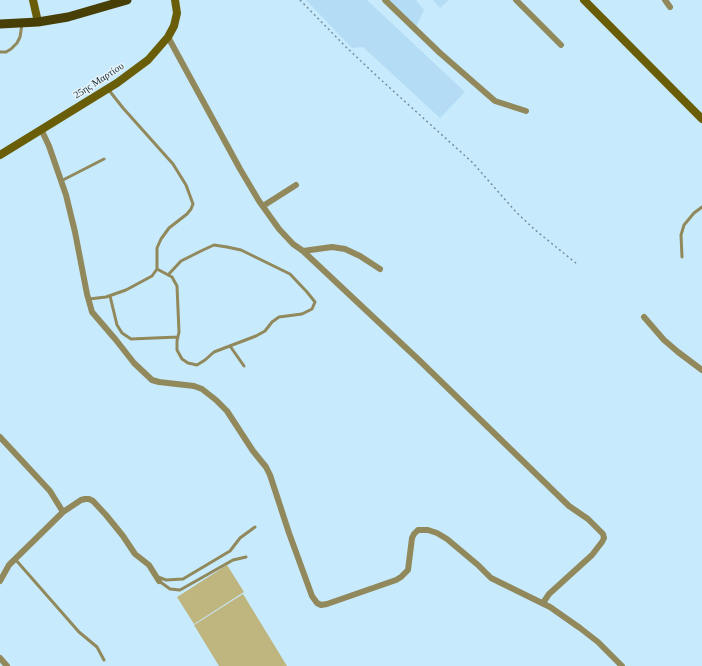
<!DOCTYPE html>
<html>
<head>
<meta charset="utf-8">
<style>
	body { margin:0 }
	canvas { display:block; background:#c7eafd }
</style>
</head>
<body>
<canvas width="702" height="666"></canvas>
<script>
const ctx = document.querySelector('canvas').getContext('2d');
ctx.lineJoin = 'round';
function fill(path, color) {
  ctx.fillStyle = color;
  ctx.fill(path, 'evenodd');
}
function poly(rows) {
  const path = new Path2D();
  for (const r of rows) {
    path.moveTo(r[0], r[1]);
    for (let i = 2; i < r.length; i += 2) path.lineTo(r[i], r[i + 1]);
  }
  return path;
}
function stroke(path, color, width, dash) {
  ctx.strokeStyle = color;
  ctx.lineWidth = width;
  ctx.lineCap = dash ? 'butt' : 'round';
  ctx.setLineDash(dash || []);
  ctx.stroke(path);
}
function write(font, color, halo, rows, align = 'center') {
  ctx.font = font + ' "Times New Roman",serif';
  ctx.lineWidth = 3;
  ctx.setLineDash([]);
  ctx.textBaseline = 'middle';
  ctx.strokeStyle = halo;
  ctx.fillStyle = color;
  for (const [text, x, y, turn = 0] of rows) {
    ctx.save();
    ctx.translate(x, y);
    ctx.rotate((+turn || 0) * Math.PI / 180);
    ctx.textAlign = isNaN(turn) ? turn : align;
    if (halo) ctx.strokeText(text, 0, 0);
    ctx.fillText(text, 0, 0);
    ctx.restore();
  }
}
const built = poly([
	[306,0,367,0,465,92,440,118,363,47,352,48],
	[388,0,416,0,424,10,416,27],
	[433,0,449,0,440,8]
]);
const green = poly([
	[227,565,244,592,194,624,177,597],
	[243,594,287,666,219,666,194,625]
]);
const path = poly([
	[300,0,346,47,380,79,473,163,516,212,534,229,577,264]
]);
const lane = poly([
	[0,52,6,52,11,49,17,43,20,37,22,24],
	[61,181,104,159],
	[682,257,681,235,684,225,694,213,702,207],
	[157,269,172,277,177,286,179,332,177,341,177,350,182,359,188,363,197,365,205,360,214,352,256,336,265,331,272,322,279,317,302,314,312,309,315,302,307,292,290,274,241,250,227,247,214,245,203,250,181,261,168,275],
	[110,296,117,325,122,333,131,339,178,337],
	[89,299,106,297,126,290,152,276,157,269,157,248,161,239,169,228,187,214,191,209,193,204,186,185,173,164,123,108,108,89],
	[230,346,244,366],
	[15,559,79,632,97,647,104,660],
	[158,577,166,580,183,579,230,551,240,538,255,527],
	[159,581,170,589,180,590,233,560,246,557]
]);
const street = poly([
	[385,0,440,53,495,101,526,111],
	[516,0,561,45],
	[665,0,670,7],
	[168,37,240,169,259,201,279,229,293,244,303,251,420,361,569,506,588,519,603,534,604,538,602,542,592,555,549,594,543,603],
	[41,129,49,146,66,195,75,232,87,294,92,312,116,340,134,363,152,380,159,382,194,386,202,389,216,400,227,411,253,451,266,467,270,475,289,533,312,596,317,603,321,605,327,604,396,580,401,577,408,570,412,538,414,534,418,530,428,530,437,533,447,539,478,565,491,578,550,607,580,628,598,642,622,666],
	[263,206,296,185],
	[303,251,332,247,345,249,360,256,380,269],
	[644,317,664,340,678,352,702,370],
	[0,437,50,491,63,512],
	[0,581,9,565,63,512,81,500,85,499,89,499,93,501,106,515,123,536,135,554,149,565,159,581],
	[0,658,7,666]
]);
const secondary = poly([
	[33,0,38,22],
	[584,0,702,119],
	[0,155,117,83,148,60,168,37,174,26,177,13,175,0]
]);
const primary = poly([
	[0,24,38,22,68,17,127,0]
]);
const streetNames = [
	["25ης Μαρτίου",99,81,-33]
];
fill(built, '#b4ddf5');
fill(green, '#bfb57e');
stroke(path, '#778f9c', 1.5, [2, 3]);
stroke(lane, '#91895c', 3);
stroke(street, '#91895c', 6);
stroke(secondary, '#6a5d08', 8);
stroke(primary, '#483f06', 9);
write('10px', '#202d34', '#e6f4fb', streetNames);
</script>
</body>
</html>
